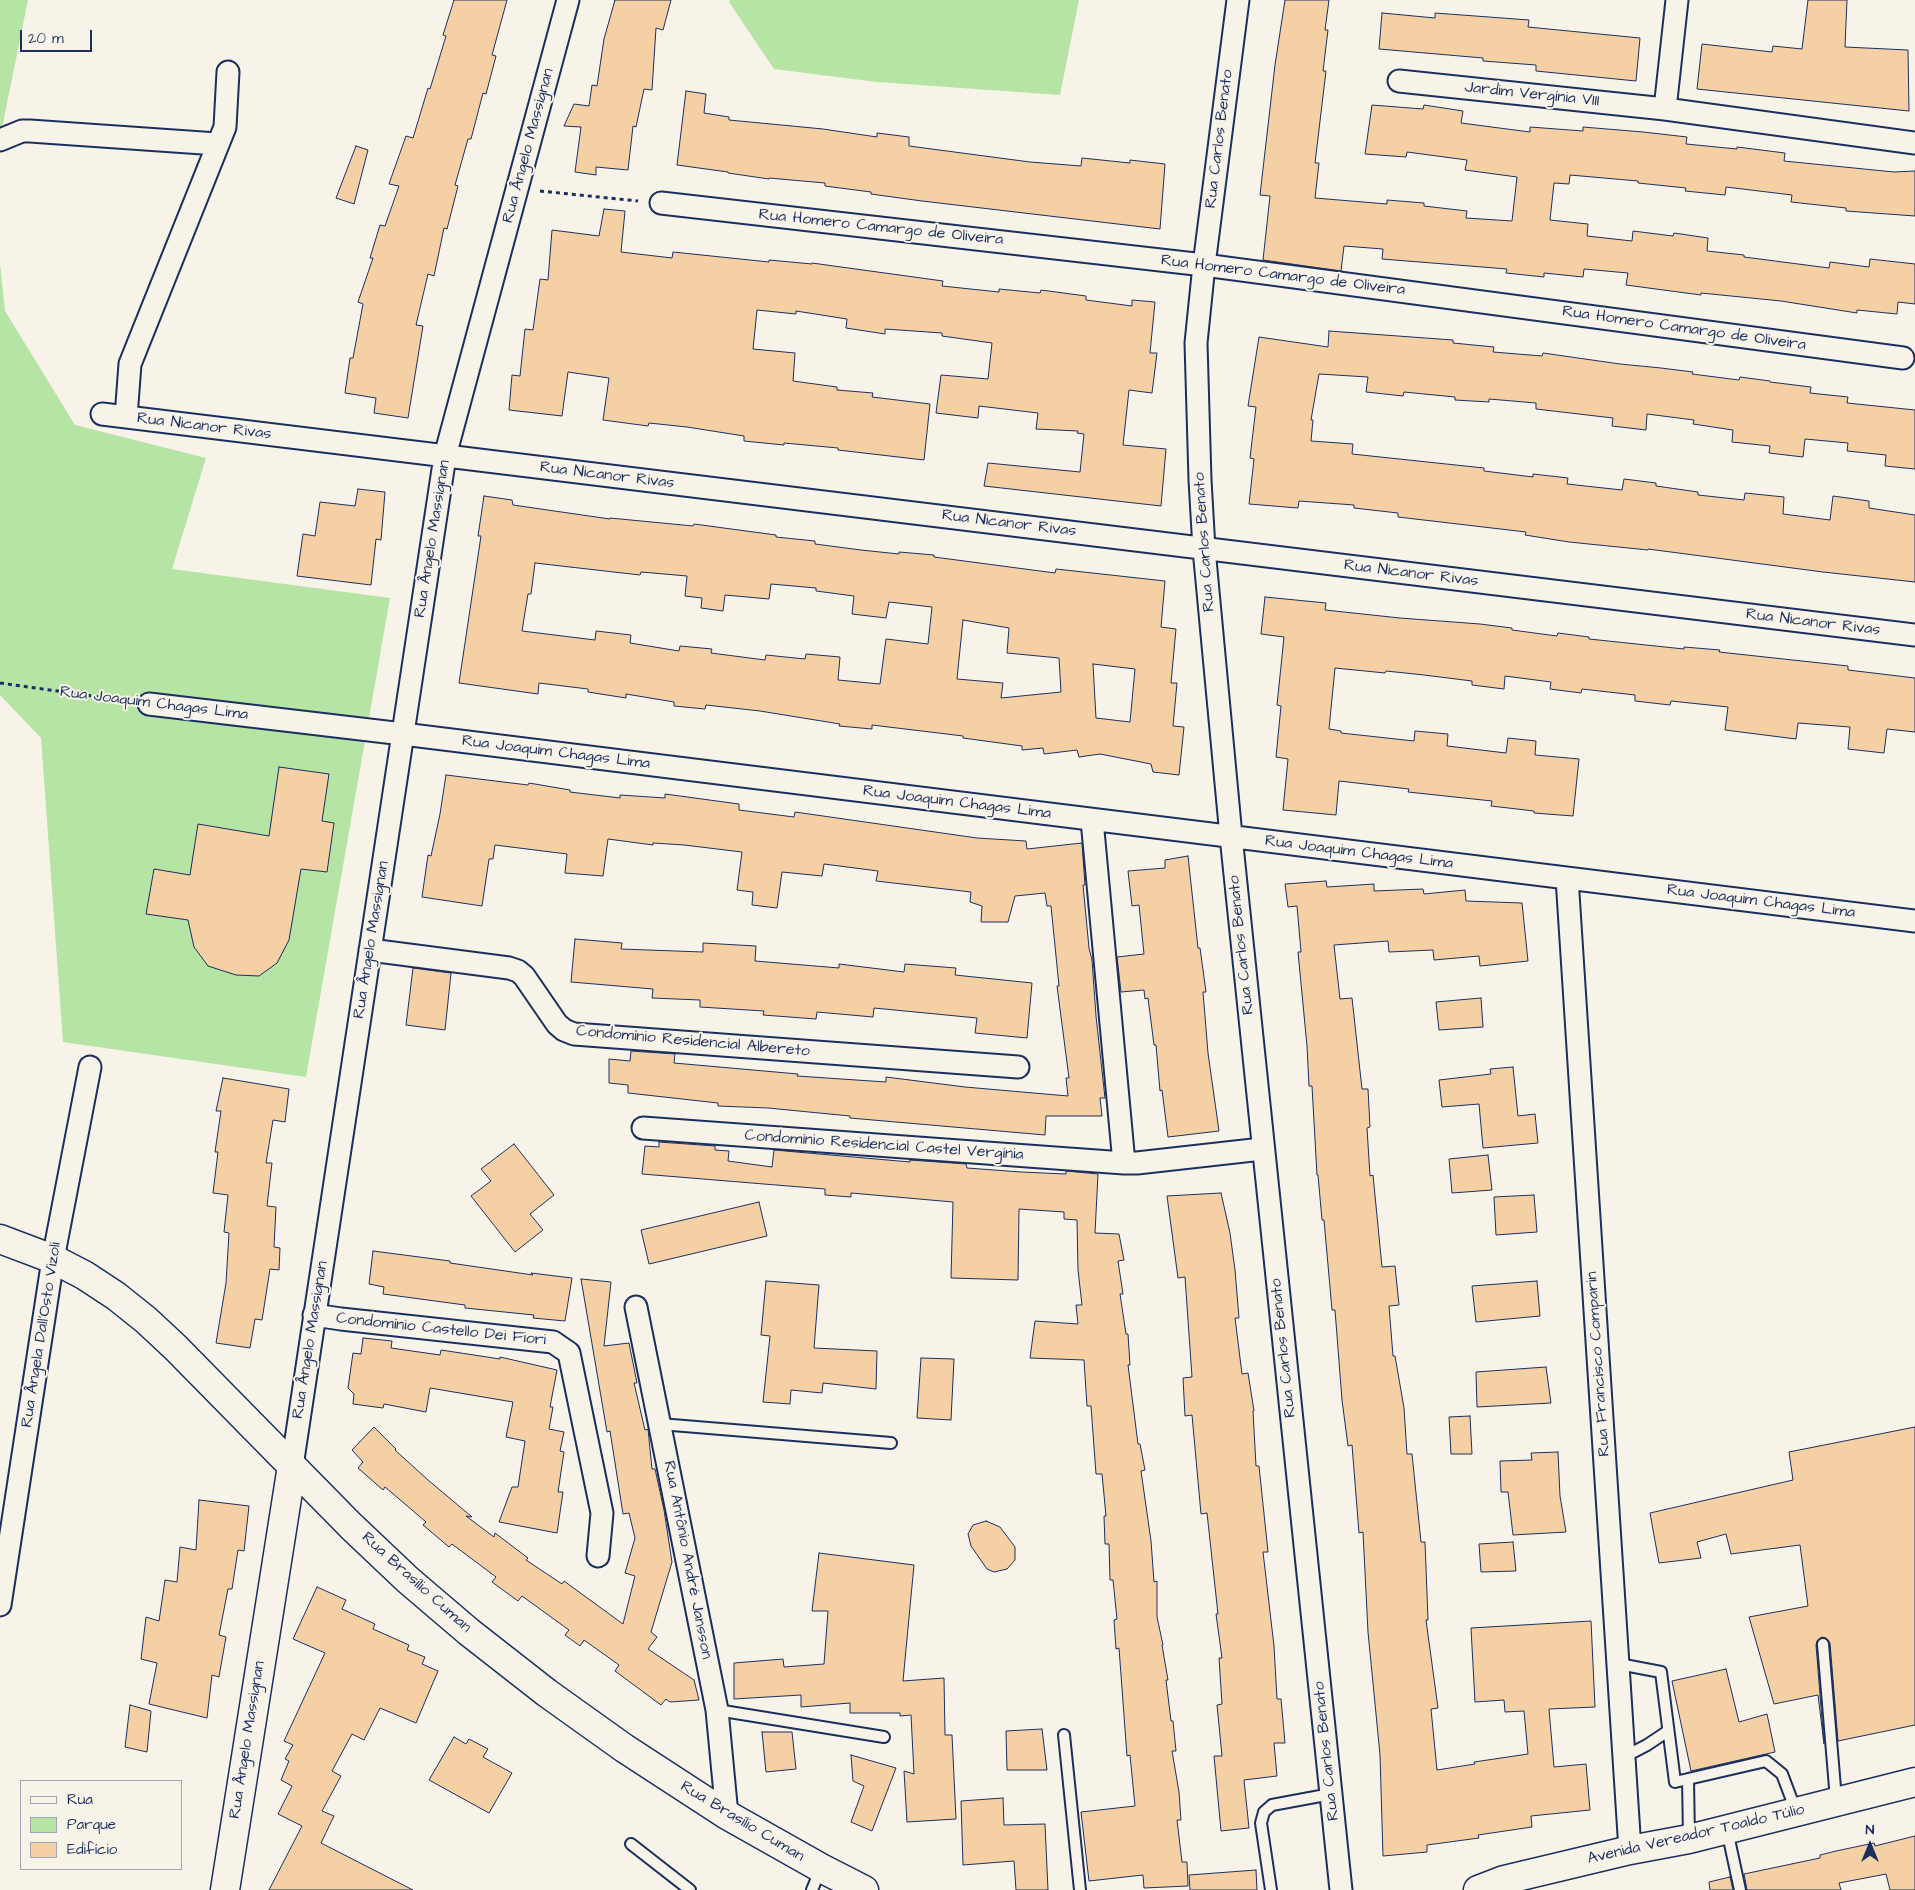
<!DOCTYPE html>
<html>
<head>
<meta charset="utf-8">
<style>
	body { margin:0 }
	#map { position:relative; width:1915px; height:1890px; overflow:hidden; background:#f7f3e8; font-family:"Architects Daughter",sans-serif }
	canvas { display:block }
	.legend { position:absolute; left:20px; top:1780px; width:162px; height:90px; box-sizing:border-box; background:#f7f3e8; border:1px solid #9fa5b1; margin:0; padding:6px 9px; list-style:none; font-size:15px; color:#1b2f5e }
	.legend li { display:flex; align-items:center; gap:10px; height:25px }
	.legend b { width:25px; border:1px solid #9fa5b1 }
	.north { position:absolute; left:1845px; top:1820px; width:50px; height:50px; -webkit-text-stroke:4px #f7f3e8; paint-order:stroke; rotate:0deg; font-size:14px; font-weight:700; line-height:20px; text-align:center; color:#1b2f5e }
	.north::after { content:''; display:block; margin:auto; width:18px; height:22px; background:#1b2f5e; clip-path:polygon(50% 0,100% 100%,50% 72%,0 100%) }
	.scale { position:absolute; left:20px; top:30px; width:72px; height:22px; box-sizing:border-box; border:2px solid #1b2f5e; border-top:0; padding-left:6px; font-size:15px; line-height:18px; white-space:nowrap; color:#1b2f5e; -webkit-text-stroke:4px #f7f3e8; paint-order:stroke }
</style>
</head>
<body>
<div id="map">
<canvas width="1915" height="1890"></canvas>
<ul class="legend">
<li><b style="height:6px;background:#f7f3e8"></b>Rua</li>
<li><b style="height:14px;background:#b5e4a4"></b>Parque</li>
<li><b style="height:14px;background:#f5d0a5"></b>Edifício</li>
</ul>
<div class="north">N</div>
<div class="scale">20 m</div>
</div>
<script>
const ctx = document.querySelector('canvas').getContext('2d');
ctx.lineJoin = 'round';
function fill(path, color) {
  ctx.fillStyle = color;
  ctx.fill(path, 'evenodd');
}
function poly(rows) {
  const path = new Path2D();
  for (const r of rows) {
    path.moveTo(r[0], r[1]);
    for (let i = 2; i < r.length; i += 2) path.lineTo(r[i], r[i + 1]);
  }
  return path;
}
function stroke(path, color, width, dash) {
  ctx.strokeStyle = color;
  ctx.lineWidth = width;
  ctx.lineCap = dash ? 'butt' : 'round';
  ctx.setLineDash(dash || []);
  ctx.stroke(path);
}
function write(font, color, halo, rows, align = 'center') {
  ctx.font = font + ' "Architects Daughter",sans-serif';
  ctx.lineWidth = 4;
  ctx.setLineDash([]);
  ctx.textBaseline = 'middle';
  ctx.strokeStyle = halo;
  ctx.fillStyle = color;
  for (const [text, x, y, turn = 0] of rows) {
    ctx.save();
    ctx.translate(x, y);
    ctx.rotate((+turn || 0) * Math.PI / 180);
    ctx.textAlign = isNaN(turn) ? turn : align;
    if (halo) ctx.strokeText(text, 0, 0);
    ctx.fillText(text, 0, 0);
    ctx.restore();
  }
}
const green = poly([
	[0,0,28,0,0,138],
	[730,0,1079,0,1060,95,877,82,774,69,729,2],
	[0,264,5,311,75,425,206,458,172,569,390,598,306,1077,63,1042,41,738,0,695]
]);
const building = poly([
	[454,0,507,0,492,55,496,56,486,94,483,93,471,139,468,139,455,185,458,186,447,229,444,228,434,276,428,274,416,325,423,326,408,418,374,413,376,398,345,393,350,358,353,358,363,304,358,302,373,258,370,258,380,225,385,226,399,186,389,184,406,136,413,138,428,88,430,89,446,36,443,35,454,0],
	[615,0,671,0,663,30,656,28,652,90,644,89,636,127,633,126,628,170,596,167,596,175,575,172,581,127,564,126,574,104,589,106,592,85,597,86,604,39,615,0],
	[1285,0,1329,0,1325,30,1328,30,1323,71,1326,71,1315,163,1319,163,1315,198,1387,204,1387,200,1424,203,1424,206,1467,211,1466,218,1512,221,1517,177,1465,170,1467,160,1407,152,1406,157,1365,154,1372,105,1423,109,1424,105,1463,111,1461,123,1530,132,1530,127,1583,131,1583,127,1643,132,1687,137,1686,144,1737,149,1737,147,1785,153,1784,161,1894,172,1915,171,1915,216,1846,211,1846,208,1791,202,1792,195,1726,187,1725,195,1685,191,1686,188,1638,183,1638,181,1570,175,1569,184,1554,183,1550,220,1588,224,1587,236,1632,241,1633,231,1673,236,1674,233,1708,238,1707,251,1744,255,1744,257,1829,268,1830,262,1869,267,1870,259,1915,264,1915,304,1898,302,1897,314,1857,310,1857,313,1781,301,1701,293,1701,295,1626,285,1628,273,1584,269,1583,277,1544,273,1544,277,1506,273,1507,269,1382,259,1383,249,1344,246,1341,271,1263,260,1270,196,1260,195,1275,65,1285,0],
	[1808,0,1847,0,1845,47,1908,50,1909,111,1697,89,1702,44,1772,52,1773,46,1802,49,1808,0],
	[1382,13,1435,18,1435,13,1529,20,1528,27,1640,38,1636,81,1536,71,1536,65,1483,61,1483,58,1379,49,1382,13],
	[686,91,706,94,704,113,729,117,729,120,823,129,877,137,877,133,909,137,909,146,1030,162,1081,166,1082,158,1130,163,1130,160,1165,164,1160,229,922,201,871,194,871,192,825,186,825,183,769,178,769,179,728,173,728,172,677,165,686,91],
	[356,146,368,150,354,204,336,198,356,146],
	[604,209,625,211,621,252,672,258,673,252,769,262,769,260,812,264,812,263,943,281,942,286,999,292,999,289,1040,293,1041,290,1086,296,1086,300,1132,306,1132,300,1155,302,1150,353,1157,353,1152,393,1129,390,1123,445,1166,449,1161,506,984,486,988,463,1080,472,1084,434,1077,433,1078,431,1036,429,1038,413,979,406,978,418,936,413,941,375,988,379,992,343,942,336,942,333,885,329,885,334,846,328,847,319,796,311,796,314,757,310,753,349,795,353,793,381,837,387,837,390,873,393,872,397,930,404,924,460,838,450,838,448,784,443,784,445,744,441,744,436,687,427,649,423,648,426,603,420,609,378,568,372,562,416,509,410,512,375,520,376,525,329,533,330,540,279,548,280,552,230,599,236,604,209],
	[1329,331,1453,340,1453,343,1494,347,1493,352,1542,356,1543,353,1620,364,1661,368,1693,372,1692,374,1739,380,1740,377,1770,381,1770,382,1811,387,1810,393,1848,397,1847,403,1915,410,1915,469,1885,466,1886,455,1847,451,1848,443,1805,439,1803,457,1769,453,1770,446,1732,442,1733,430,1693,424,1694,420,1647,414,1646,430,1612,426,1613,418,1536,409,1536,403,1489,399,1489,402,1455,400,1455,397,1404,392,1403,396,1366,392,1368,377,1319,374,1311,420,1313,420,1311,441,1353,444,1352,454,1484,468,1484,471,1533,477,1533,474,1568,478,1567,484,1622,490,1624,479,1656,483,1656,486,1698,492,1698,495,1744,500,1745,493,1784,497,1783,514,1830,520,1833,496,1869,501,1869,508,1915,515,1915,582,1823,572,1648,549,1648,550,1569,542,1525,535,1526,532,1398,517,1398,513,1354,508,1354,505,1299,501,1298,508,1249,504,1254,459,1250,458,1256,407,1248,406,1259,337,1328,347,1329,331],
	[358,489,385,492,381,540,376,539,371,585,297,576,303,534,315,536,320,502,355,506,358,489],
	[484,496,512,500,513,505,610,519,610,518,693,526,694,524,776,535,776,537,815,541,815,544,861,550,899,554,899,552,934,555,934,557,1055,573,1056,569,1165,581,1161,627,1176,629,1171,683,1177,683,1173,726,1184,727,1179,775,1153,772,1151,764,1100,754,1079,757,1077,750,1044,754,1043,748,1022,750,1022,746,963,738,963,736,872,725,872,729,839,726,840,724,760,711,706,705,705,709,674,706,674,702,626,694,626,698,588,692,588,689,539,683,538,694,459,683,481,536,478,536,484,496],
	[535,563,640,575,641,572,687,576,685,596,702,598,701,608,723,611,725,595,769,599,771,584,816,588,816,591,854,596,852,614,886,618,889,602,932,607,928,644,886,639,880,684,838,680,840,657,806,654,805,659,766,655,765,660,711,653,712,649,680,646,679,651,630,643,631,635,596,631,595,640,522,631,528,594,531,594,535,563],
	[963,620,1009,628,1007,653,1059,658,1061,692,1001,698,1003,683,957,679,963,620],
	[1093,664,1135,669,1130,722,1096,718,1093,664],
	[1265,597,1326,603,1325,610,1400,618,1480,624,1512,628,1512,630,1557,636,1558,633,1589,637,1589,639,1684,649,1684,647,1720,650,1719,652,1848,666,1848,670,1915,678,1915,732,1887,729,1884,753,1848,749,1850,727,1798,723,1796,739,1725,730,1728,707,1671,701,1670,705,1635,701,1635,695,1582,689,1581,693,1550,689,1551,682,1505,676,1504,689,1472,685,1472,681,1424,675,1386,671,1385,673,1335,668,1329,729,1341,731,1341,733,1414,741,1415,731,1448,734,1447,746,1506,753,1508,738,1536,741,1535,755,1579,759,1573,816,1534,813,1534,811,1491,806,1492,801,1408,792,1409,789,1339,781,1336,815,1283,810,1288,759,1276,757,1281,706,1277,705,1284,637,1261,634,1265,597],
	[279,767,329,774,322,821,334,823,327,872,301,869,289,940,277,963,259,976,236,975,208,966,194,947,188,920,146,914,154,869,190,875,198,824,269,836,279,767],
	[446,775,528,785,529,783,570,790,570,792,620,798,620,795,665,798,665,794,739,804,739,810,794,817,795,812,977,838,1026,841,1027,849,1082,843,1085,885,1083,885,1089,948,1092,960,1096,1016,1105,1098,1100,1098,1102,1116,1046,1116,1045,1135,850,1118,850,1116,768,1108,718,1106,718,1103,628,1093,628,1085,609,1083,609,1059,630,1061,631,1051,675,1054,674,1063,798,1074,797,1076,886,1082,886,1077,965,1087,1068,1096,1066,1078,1069,1078,1057,986,1059,986,1051,906,1047,906,1045,893,1015,896,1008,922,981,922,982,906,970,902,971,892,876,881,878,871,824,864,822,876,782,872,777,908,752,905,753,892,737,890,742,852,684,845,653,843,653,845,608,839,603,876,565,873,567,854,495,845,493,859,489,859,482,906,422,897,428,855,431,856,440,814,446,775],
	[1188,856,1198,948,1200,948,1206,992,1203,992,1208,1053,1219,1131,1168,1137,1162,1090,1160,1091,1156,1045,1154,1045,1148,998,1145,999,1144,990,1121,992,1117,957,1144,954,1139,905,1132,906,1128,871,1165,868,1165,860,1188,856],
	[1326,881,1327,887,1374,884,1374,891,1423,889,1424,894,1465,890,1466,901,1522,903,1528,961,1480,966,1479,956,1434,960,1433,950,1389,952,1388,941,1334,945,1340,999,1352,998,1362,1089,1368,1089,1370,1127,1367,1128,1370,1176,1373,1175,1382,1267,1395,1266,1399,1305,1389,1306,1393,1356,1395,1356,1404,1408,1407,1454,1412,1454,1421,1542,1425,1542,1428,1620,1426,1620,1438,1708,1431,1709,1437,1770,1475,1764,1474,1762,1528,1754,1524,1711,1505,1712,1504,1700,1475,1702,1471,1628,1591,1621,1595,1707,1549,1709,1554,1767,1586,1764,1590,1810,1531,1816,1532,1827,1478,1835,1479,1838,1427,1845,1427,1852,1383,1856,1380,1755,1368,1632,1363,1532,1359,1533,1352,1445,1348,1446,1342,1400,1335,1310,1332,1310,1324,1220,1322,1220,1318,1175,1317,1175,1312,1086,1309,1086,1307,1046,1298,952,1301,952,1297,906,1288,907,1285,884,1326,881],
	[575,939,622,943,621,949,703,952,703,943,756,946,755,961,839,968,839,964,904,972,905,964,956,968,955,975,1032,983,1027,1038,975,1033,977,1018,874,1008,873,1017,817,1012,816,1019,763,1015,764,1011,700,1007,700,1000,652,998,653,989,571,982,575,939],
	[413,968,451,973,445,1030,406,1025,413,968],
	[1481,998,1483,1027,1439,1030,1436,1002,1481,998],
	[1513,1067,1518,1116,1535,1114,1538,1143,1483,1148,1479,1104,1442,1107,1439,1080,1491,1074,1490,1069,1513,1067],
	[223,1078,289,1089,285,1122,273,1120,266,1163,272,1163,267,1206,276,1207,274,1247,280,1248,279,1270,270,1269,262,1320,255,1319,250,1348,216,1343,226,1283,229,1233,224,1232,228,1195,213,1193,218,1152,215,1152,221,1111,216,1111,223,1078],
	[659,1142,715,1146,715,1150,729,1151,728,1161,772,1167,774,1150,910,1162,910,1160,966,1164,967,1168,1021,1172,1066,1174,1066,1171,1098,1174,1095,1233,1119,1234,1124,1260,1118,1261,1123,1294,1120,1294,1126,1334,1128,1334,1130,1365,1128,1365,1138,1444,1140,1444,1145,1470,1141,1471,1151,1541,1154,1582,1157,1581,1157,1617,1163,1645,1162,1645,1168,1680,1166,1680,1171,1721,1173,1721,1176,1751,1172,1751,1179,1792,1181,1820,1177,1820,1182,1862,1187,1862,1188,1886,1144,1888,1143,1875,1089,1881,1081,1812,1135,1806,1130,1755,1127,1756,1119,1648,1116,1649,1114,1620,1117,1619,1113,1580,1110,1580,1109,1544,1105,1544,1104,1516,1106,1516,1102,1474,1096,1474,1091,1406,1087,1406,1084,1360,1030,1358,1035,1321,1078,1324,1076,1305,1082,1305,1078,1270,1077,1220,1064,1219,1064,1212,1019,1209,1018,1280,951,1278,953,1202,851,1193,851,1197,825,1195,825,1189,642,1174,645,1146,659,1147,659,1142],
	[514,1144,554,1195,530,1214,543,1230,515,1252,471,1196,491,1181,481,1169,514,1144],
	[1488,1155,1492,1190,1452,1193,1449,1159,1488,1155],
	[1221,1193,1230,1233,1235,1270,1239,1318,1235,1318,1242,1374,1248,1373,1254,1411,1253,1411,1256,1466,1259,1466,1268,1552,1263,1552,1274,1646,1277,1699,1281,1699,1285,1743,1274,1743,1277,1776,1244,1780,1249,1828,1221,1831,1214,1756,1222,1756,1217,1705,1222,1704,1219,1658,1222,1658,1216,1614,1218,1614,1207,1513,1201,1514,1192,1415,1185,1416,1183,1378,1192,1377,1185,1277,1178,1278,1167,1196,1221,1193],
	[1534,1195,1537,1232,1496,1235,1494,1197,1534,1195],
	[759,1202,767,1236,649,1264,641,1230,759,1202],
	[373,1251,450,1261,450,1263,533,1275,531,1273,572,1278,565,1321,533,1318,534,1315,465,1308,465,1305,383,1294,384,1287,369,1284,373,1251],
	[581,1279,611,1282,604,1346,629,1343,637,1383,634,1383,645,1430,648,1429,652,1469,655,1469,664,1510,672,1562,651,1632,657,1637,648,1649,694,1680,699,1700,670,1702,666,1699,661,1705,615,1671,619,1665,584,1640,580,1646,565,1635,569,1630,522,1596,518,1601,492,1582,496,1577,452,1544,449,1547,423,1525,426,1522,405,1504,385,1487,383,1490,358,1468,363,1462,352,1450,374,1427,396,1449,395,1450,428,1480,472,1517,466,1516,494,1537,495,1533,528,1558,526,1560,562,1584,564,1581,623,1624,635,1576,625,1573,635,1538,629,1513,623,1514,610,1431,607,1432,581,1279],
	[766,1281,819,1285,814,1348,877,1351,876,1389,823,1383,822,1393,791,1390,790,1404,763,1402,770,1336,761,1335,766,1281],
	[1537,1281,1540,1316,1476,1322,1472,1286,1537,1281],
	[363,1338,392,1341,391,1348,440,1355,441,1350,500,1359,500,1357,557,1370,550,1407,553,1407,549,1429,564,1432,560,1451,564,1452,558,1492,563,1492,557,1533,499,1522,512,1487,518,1487,525,1441,506,1437,513,1402,430,1388,426,1412,384,1404,383,1408,353,1404,354,1394,348,1388,353,1353,361,1354,363,1338],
	[921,1358,954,1359,951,1420,917,1418,921,1358],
	[1546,1367,1551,1403,1477,1407,1476,1372,1546,1367],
	[1470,1416,1472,1454,1451,1454,1449,1417,1470,1416],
	[1915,1427,1915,1725,1838,1741,1830,1643,1826,1638,1822,1637,1817,1641,1816,1645,1824,1744,1818,1695,1774,1704,1749,1617,1808,1606,1800,1545,1731,1554,1726,1534,1697,1542,1701,1558,1659,1563,1650,1513,1793,1480,1789,1452,1915,1427],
	[1558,1452,1560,1496,1566,1532,1513,1535,1508,1492,1501,1492,1500,1461,1532,1460,1531,1453,1558,1452],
	[199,1500,249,1506,244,1551,238,1550,232,1589,228,1589,219,1635,226,1637,219,1677,212,1675,207,1718,149,1704,157,1663,141,1659,146,1617,159,1621,165,1580,177,1582,180,1547,196,1550,199,1500],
	[986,1521,1000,1527,1015,1547,1015,1560,1007,1569,994,1572,987,1569,971,1546,968,1534,973,1525,986,1521],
	[1513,1542,1516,1571,1481,1572,1479,1544,1513,1542],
	[819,1553,914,1565,903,1681,944,1678,945,1735,952,1735,956,1819,907,1822,904,1771,914,1774,911,1715,900,1716,900,1713,850,1713,850,1703,801,1707,801,1695,734,1699,734,1663,783,1659,784,1667,824,1664,828,1611,812,1611,819,1553],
	[317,1587,346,1600,342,1609,375,1624,373,1629,409,1645,407,1650,425,1657,422,1664,438,1671,416,1723,380,1708,364,1740,352,1734,332,1771,341,1776,322,1811,334,1816,321,1843,413,1890,269,1890,302,1826,278,1814,292,1786,281,1780,289,1761,285,1759,293,1745,284,1741,325,1653,293,1639,317,1587],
	[1726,1669,1739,1722,1767,1714,1775,1752,1691,1771,1672,1681,1726,1669],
	[130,1705,151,1711,147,1752,125,1747,130,1705],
	[1042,1729,1047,1770,1007,1770,1006,1731,1042,1729],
	[762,1732,792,1732,796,1769,766,1772,762,1732],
	[454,1737,466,1744,469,1739,488,1749,483,1757,512,1773,489,1813,429,1780,454,1737],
	[851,1755,896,1768,872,1831,851,1822,864,1786,853,1781,851,1755],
	[1003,1798,1004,1825,1045,1824,1048,1890,1016,1890,1014,1861,963,1865,961,1801,1003,1798],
	[1915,1836,1915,1890,1890,1890,1886,1874,1839,1883,1841,1890,1747,1890,1744,1874,1820,1858,1820,1855,1836,1851,1874,1843,1875,1846,1915,1836],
	[1256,1870,1257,1890,1190,1890,1189,1875,1256,1870],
	[1730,1877,1733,1890,1710,1890,1709,1882,1730,1877]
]);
const path = poly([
	[540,191,638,201],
	[0,683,128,701]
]);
const lane = poly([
	[660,1424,891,1443],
	[1823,1644,1836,1800],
	[1619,1664,1661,1672,1675,1782,1766,1761,1782,1774,1796,1811],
	[717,1710,884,1737],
	[1064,1735,1080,1890],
	[1624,1757,1647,1745,1668,1731],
	[1688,1779,1689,1838],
	[1727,1830,1740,1890],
	[631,1844,690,1890],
	[812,1890,821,1868],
	[1271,1890,1261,1823,1264,1812,1272,1805,1331,1794]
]);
const street = poly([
	[1238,0,1204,265,1196,343,1200,480,1204,549,1231,836,1341,1890],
	[1399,81,1665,109,1915,143],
	[1665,109,1677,0],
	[0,140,22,131,30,131,217,144],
	[661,203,1204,265,1903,358],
	[102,414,1915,635],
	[126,417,130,364,225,127,228,72],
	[149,704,403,734,1915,921],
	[1092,820,1124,1163],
	[1567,878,1630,1850],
	[370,950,509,968,518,971,524,976,557,1024,564,1030,574,1034,1018,1067],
	[643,1128,1124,1163,1137,1163,1262,1149],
	[636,1307,717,1710,727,1815],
	[314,1315,341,1319,553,1342,569,1353,602,1513,598,1556],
	[292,1466,445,456,568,0],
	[0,1605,53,1259,90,1067]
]);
const secondary = poly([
	[0,1239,53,1259,84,1275,116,1296,146,1320,175,1347,351,1526,408,1580,469,1632,547,1693,624,1748,727,1815,821,1868,864,1890],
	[225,1890,292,1466],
	[1478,1890,1504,1880,1630,1850,1689,1839,1915,1782]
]);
const streetNames = [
	["Jardim Vergínia VIII",1532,95,6],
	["Rua Carlos Benato",1220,139,-83],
	["Rua Ângelo Massignan",529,146,-75],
	["Rua Homero Camargo de Oliveira",881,228,6],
	["Rua Homero Camargo de Oliveira",1283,276,7],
	["Rua Homero Camargo de Oliveira",1684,329,8],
	["Rua Nicanor Rivas",204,427,7],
	["Rua Nicanor Rivas",607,476,7],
	["Rua Nicanor Rivas",1009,524,7],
	["Rua Ângelo Massignan",433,539,-81],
	["Rua Carlos Benato",1205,542,-94],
	["Rua Nicanor Rivas",1411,574,7],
	["Rua Nicanor Rivas",1813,623,7],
	["Rua Joaquim Chagas Lima",154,704,7],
	["Rua Joaquim Chagas Lima",556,753,7],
	["Rua Joaquim Chagas Lima",957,803,7],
	["Rua Joaquim Chagas Lima",1359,853,7],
	["Rua Joaquim Chagas Lima",1761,902,7],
	["Rua Ângelo Massignan",372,940,-81],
	["Rua Carlos Benato",1242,945,-96],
	["Condomínio Residencial Albereto",693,1042,5],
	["Condomínio Residencial Castel Vergínia",884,1146,4],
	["Condomínio Castello Dei Fiori",441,1330,6],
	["Rua Ângela Dall'Osto Vizoli",42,1335,-81],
	["Rua Ângelo Massignan",311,1340,-81],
	["Rua Carlos Benato",1284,1348,-96],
	["Rua Francisco Comparin",1599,1364,-94],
	["Rua Antônio André Jansson",687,1560,79],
	["Rua Brasílio Cuman",416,1583,42],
	["Rua Ângelo Massignan",248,1740,-81],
	["Rua Carlos Benato",1327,1751,-96],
	["Rua Brasílio Cuman",742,1822,31],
	["Avenida Vereador Toaldo Túlio",1696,1835,-13]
];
fill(green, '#b5e4a4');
fill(building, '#f5d0a5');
stroke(building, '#1b2f5e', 1);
stroke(lane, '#1b2f5e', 14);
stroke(street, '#1b2f5e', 25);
stroke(secondary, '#1b2f5e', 31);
stroke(path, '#1b2f5e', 3, [4, 4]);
stroke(lane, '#f7f3e8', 10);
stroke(street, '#f7f3e8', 21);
stroke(secondary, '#f7f3e8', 28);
write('16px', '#1b2f5e', '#f7f3e8', streetNames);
</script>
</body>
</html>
